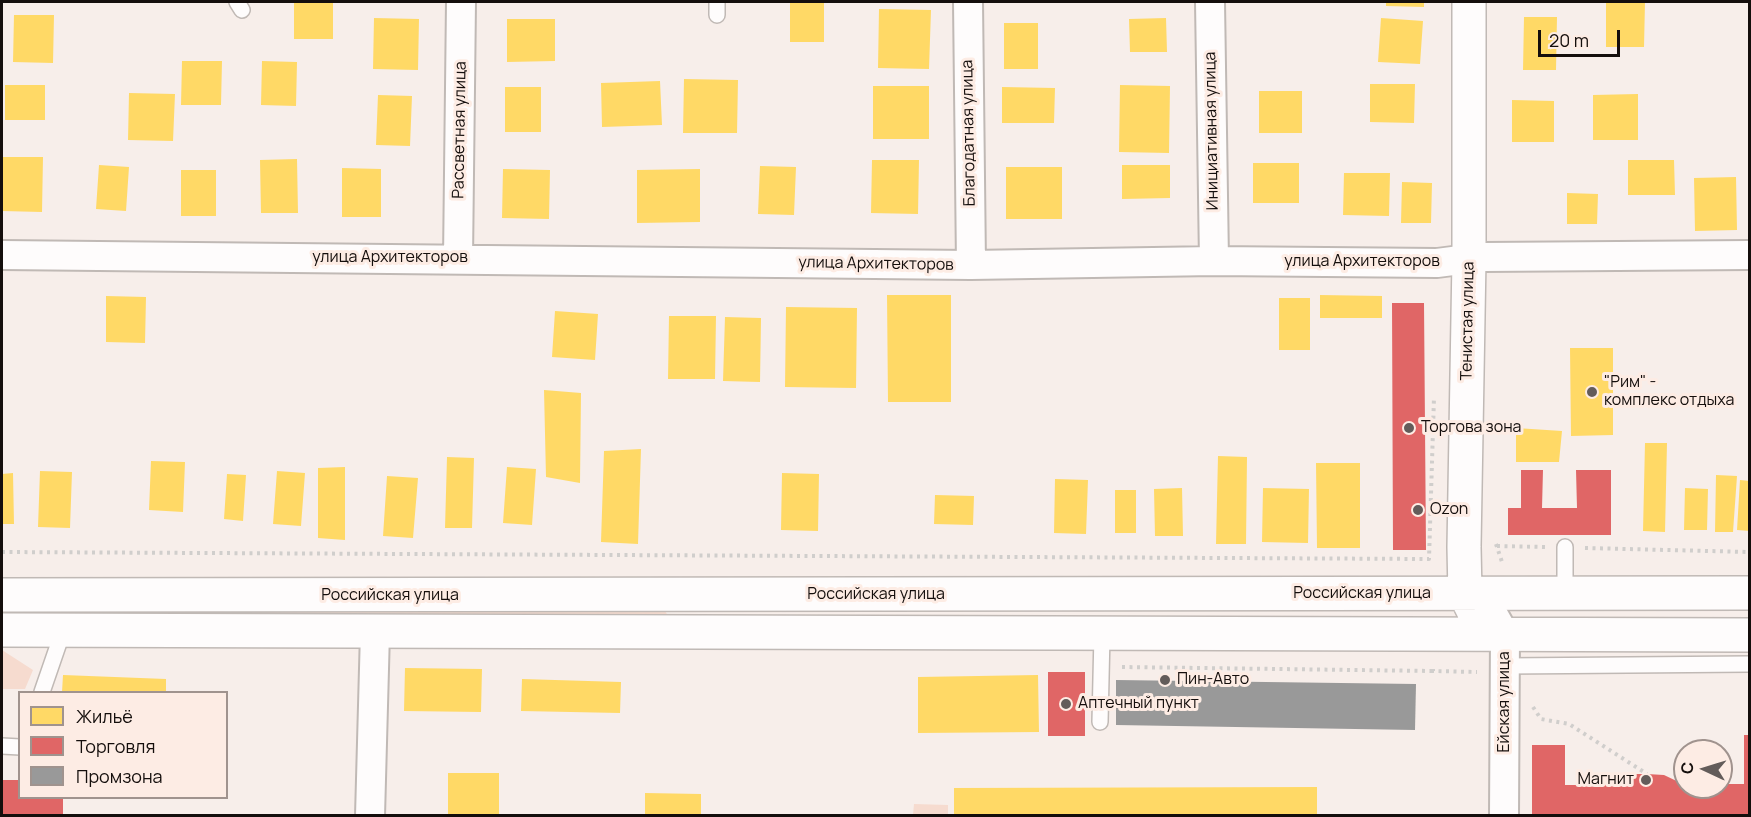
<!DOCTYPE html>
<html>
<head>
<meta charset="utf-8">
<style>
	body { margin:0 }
	#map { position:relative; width:1751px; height:817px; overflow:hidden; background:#f7eeea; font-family:Manrope,sans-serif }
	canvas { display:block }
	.frame { position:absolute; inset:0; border:3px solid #140e0c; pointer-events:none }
	.legend { position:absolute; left:18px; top:691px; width:210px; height:108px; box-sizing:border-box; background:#fdece4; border:2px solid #a0938e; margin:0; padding:8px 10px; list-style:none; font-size:18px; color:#140e0c }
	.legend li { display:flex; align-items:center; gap:12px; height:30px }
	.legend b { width:30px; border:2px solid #a0938e }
	.north { position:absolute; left:1673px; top:739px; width:60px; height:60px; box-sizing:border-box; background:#fdece4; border:2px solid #a0938e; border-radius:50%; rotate:274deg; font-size:16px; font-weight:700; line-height:24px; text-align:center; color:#140e0c }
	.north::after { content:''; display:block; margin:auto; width:21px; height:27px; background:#635c5a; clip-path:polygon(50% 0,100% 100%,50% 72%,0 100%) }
	.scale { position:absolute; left:1538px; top:30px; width:82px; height:27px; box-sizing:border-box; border:3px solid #140e0c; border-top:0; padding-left:8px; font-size:18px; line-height:21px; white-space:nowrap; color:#140e0c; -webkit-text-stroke:4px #fdece4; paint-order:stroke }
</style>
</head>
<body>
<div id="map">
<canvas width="1751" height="817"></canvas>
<div class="frame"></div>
<ul class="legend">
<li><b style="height:16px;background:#ffd966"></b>Жильё</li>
<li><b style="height:16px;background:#e06666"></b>Торговля</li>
<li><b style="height:16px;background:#999"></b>Промзона</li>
</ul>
<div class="north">С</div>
<div class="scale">20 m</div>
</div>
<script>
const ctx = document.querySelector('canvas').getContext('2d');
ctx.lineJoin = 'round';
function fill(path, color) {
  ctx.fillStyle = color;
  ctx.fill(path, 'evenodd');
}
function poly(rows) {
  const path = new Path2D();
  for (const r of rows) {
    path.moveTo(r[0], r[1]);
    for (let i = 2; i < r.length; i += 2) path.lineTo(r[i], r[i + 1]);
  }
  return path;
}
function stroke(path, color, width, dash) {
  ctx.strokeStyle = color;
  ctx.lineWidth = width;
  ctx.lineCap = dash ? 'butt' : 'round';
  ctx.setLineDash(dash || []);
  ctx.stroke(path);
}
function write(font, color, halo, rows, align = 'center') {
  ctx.font = font + ' Manrope,sans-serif';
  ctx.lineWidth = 6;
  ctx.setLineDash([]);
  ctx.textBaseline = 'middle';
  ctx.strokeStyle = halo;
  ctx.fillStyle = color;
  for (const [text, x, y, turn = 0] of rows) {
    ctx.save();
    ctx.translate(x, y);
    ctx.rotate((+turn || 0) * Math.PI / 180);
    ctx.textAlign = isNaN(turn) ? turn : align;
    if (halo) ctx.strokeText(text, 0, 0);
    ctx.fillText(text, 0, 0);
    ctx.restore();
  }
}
const green = poly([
	[106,605,665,611,672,622,107,619],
	[2,650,33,670,25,689,2,689],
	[914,804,948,805,948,815,913,815]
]);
const homes = poly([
	[294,2,333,2,333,39,294,39],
	[790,2,824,2,824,42,790,42],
	[1386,2,1424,2,1424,7,1386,6],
	[1606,2,1645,2,1644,47,1606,47],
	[879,9,931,10,929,69,878,68],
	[14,15,54,15,53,63,13,62],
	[1524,17,1557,17,1556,70,1523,70],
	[374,18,419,19,418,70,373,69],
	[1166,18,1167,52,1130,52,1129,19],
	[1381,18,1423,21,1420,64,1378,62],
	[507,19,555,19,555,61,507,62],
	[1004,23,1038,23,1038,69,1004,69],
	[182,61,222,61,221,105,181,105],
	[262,61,297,62,296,106,261,105],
	[684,79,738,80,737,133,683,133],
	[660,81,662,125,602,127,601,83],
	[1370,84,1415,84,1414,123,1370,122],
	[5,85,45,85,45,120,5,120],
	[1120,85,1170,86,1169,153,1119,152],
	[873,86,929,86,929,139,873,139],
	[505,87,541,87,541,132,505,132],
	[1002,87,1055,88,1054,123,1002,123],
	[1259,91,1302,91,1302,133,1259,133],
	[129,93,175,94,173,141,128,140],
	[1638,94,1638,140,1593,140,1593,95],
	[378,95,412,96,410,146,376,145],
	[1512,100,1554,101,1554,142,1512,142],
	[3,157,43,157,42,212,2,211],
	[297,159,298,213,261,213,260,160],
	[872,160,919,160,918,214,871,213],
	[1628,160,1674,160,1675,195,1628,195],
	[1253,163,1299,163,1299,203,1253,203],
	[99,165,129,167,126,211,96,209],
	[1122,165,1170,165,1170,198,1122,199],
	[760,166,796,167,794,215,758,214],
	[1006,167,1062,167,1062,219,1006,219],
	[342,168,381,169,381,217,342,217],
	[503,169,550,170,549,219,502,218],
	[700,169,700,222,637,223,637,170],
	[181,170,216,170,216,216,181,216],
	[1344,173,1390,173,1389,216,1343,215],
	[1736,177,1737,230,1695,231,1694,178],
	[1402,182,1432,183,1431,223,1401,223],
	[1567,193,1598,194,1597,224,1567,224],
	[887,295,951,295,951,402,888,402],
	[1320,295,1382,296,1382,318,1320,318],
	[106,296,146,297,145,343,106,342],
	[1279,298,1310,298,1310,350,1279,350],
	[786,307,857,308,856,388,785,387],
	[555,311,598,314,595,360,552,357],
	[669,316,716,316,715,379,668,379],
	[725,317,761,318,760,382,723,381],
	[1570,348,1613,348,1613,435,1571,436],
	[544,390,581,393,580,483,546,477],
	[1516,428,1562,431,1559,462,1516,462],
	[1645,443,1667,443,1665,532,1643,531],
	[641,449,638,544,601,542,604,451],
	[1218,456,1247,457,1246,544,1216,544],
	[447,457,474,458,472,528,445,528],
	[151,461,185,462,183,512,149,510],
	[1316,463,1360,463,1360,548,1317,548],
	[345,467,345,540,318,538,318,468],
	[507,467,536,469,532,525,503,523],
	[40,471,72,472,70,528,38,527],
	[277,471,305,473,301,526,273,524],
	[13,473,14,524,2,524,2,474],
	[782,473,819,474,818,531,781,530],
	[227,474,246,475,243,521,224,519],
	[1716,475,1737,476,1733,532,1715,532],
	[387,476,418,478,413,538,383,536],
	[1055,479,1088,480,1086,534,1054,533],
	[1740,480,1750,481,1750,531,1737,530],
	[1182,488,1183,536,1155,536,1154,489],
	[1263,488,1309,489,1308,543,1262,542],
	[1685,488,1708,489,1707,530,1684,530],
	[1115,490,1136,490,1136,533,1115,533],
	[935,495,974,496,973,525,934,524],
	[405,668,482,669,481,712,404,711],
	[63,675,166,679,166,692,62,692],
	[1038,675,1039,732,918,733,918,677],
	[522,679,621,682,620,713,521,711],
	[448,773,499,773,499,816,448,816],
	[1317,787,1317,816,954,816,954,788],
	[645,793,701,794,701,816,645,816]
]);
const shops = poly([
	[1392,303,1424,303,1426,550,1393,550],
	[1521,470,1543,470,1542,508,1577,508,1576,470,1611,470,1611,535,1508,535,1508,508,1521,508],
	[1048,672,1085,672,1085,736,1048,736],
	[1744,735,1750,735,1750,816,1532,816,1532,745,1565,745,1565,785,1605,785,1635,774,1647,774,1664,775,1685,785,1685,787,1721,787,1721,784,1744,784],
	[2,780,20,780,20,798,63,798,63,816,2,816]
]);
const industry = poly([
	[1116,680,1416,684,1415,730,1116,725]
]);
const path = poly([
	[1496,544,1503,565],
	[1497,546,1545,547],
	[1585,548,1750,552],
	[2,552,1429,559,1434,397],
	[1122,667,1433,671],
	[1433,669,1433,671,1477,672],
	[1533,707,1541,719,1569,724,1647,774]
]);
const lane = poly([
	[237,2,242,10],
	[717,2,717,15],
	[1565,594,1565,547],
	[1506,666,1750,664],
	[42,692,63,631],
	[1100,722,1102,634],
	[2,746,20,747]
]);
const street = poly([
	[968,2,971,265],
	[1210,2,1214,261],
	[2,255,971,265,1214,261,1437,263,1484,257,1750,255],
	[458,259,461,2],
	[1482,594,1505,635,1504,816],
	[370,816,375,632]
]);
const secondary = poly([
	[1469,2,1469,259,1464,547,1465,594,1474,612],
	[2,595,1750,593],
	[2,630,1750,635]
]);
const markers = [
	[1592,392,6,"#635c5a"],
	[1409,428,6,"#635c5a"],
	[1418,510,6,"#635c5a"],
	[1165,680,6,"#635c5a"],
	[1066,704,6,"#635c5a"],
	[1646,780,6,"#635c5a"]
];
const streetNames = [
	["Рассветная улица",460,130,-89],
	["Инициативная улица",1212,131,-91],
	["Благодатная улица",969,133,-91],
	["улица Архитекторов",390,258],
	["улица Архитекторов",1362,262],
	["улица Архитекторов",876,264,1],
	["Тенистая улица",1468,321,-89],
	["Российская улица",1362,594],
	["Российская улица",876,595],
	["Российская улица",390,596],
	["Ейская улица",1505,702,-90]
];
const poiNames = [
	["\"Рим\" -",1604,383],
	["комплекс отдыха",1604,401],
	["Торгова зона",1421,428],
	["Ozon",1430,510],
	["Пин-Авто",1177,680],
	["Аптечный пункт",1078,704],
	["Магнит",1634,780,"right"]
];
fill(green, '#f6dbcf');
fill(homes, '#ffd966');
fill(shops, '#e06666');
fill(industry, '#999');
stroke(lane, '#c0b9b5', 18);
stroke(street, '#c0b9b5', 32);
stroke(secondary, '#c0b9b5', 36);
stroke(path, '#d0cecc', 4, [3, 4.5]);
stroke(lane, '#fefcfc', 15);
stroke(street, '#fefcfc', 28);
stroke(secondary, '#fefcfc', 33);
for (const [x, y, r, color] of markers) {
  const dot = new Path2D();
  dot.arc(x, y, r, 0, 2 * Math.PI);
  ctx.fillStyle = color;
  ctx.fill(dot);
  stroke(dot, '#fdece4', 2);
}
write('16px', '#140e0c', '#fdece4', streetNames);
write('16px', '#140e0c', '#fdece4', poiNames, 'left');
</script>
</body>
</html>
